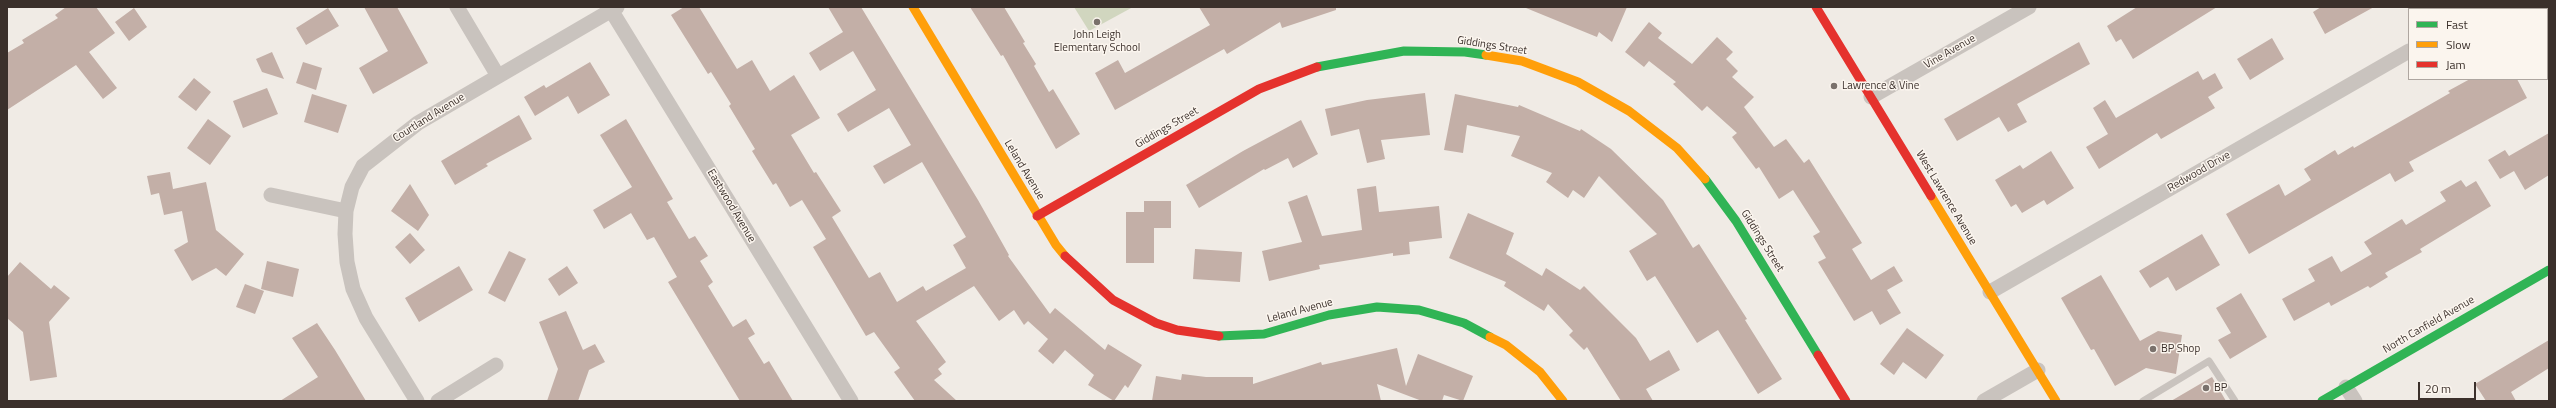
<!DOCTYPE html>
<html>
<head>
<meta charset="utf-8">
<style>
	body { margin:0 }
	#map { position:relative; width:2556px; height:408px; overflow:hidden; background:#f0ebe5; font-family:"Titillium Web",sans-serif }
	canvas { display:block }
	.frame { position:absolute; inset:0; border:8px solid #3b302b; pointer-events:none }
	.legend { position:absolute; left:2408px; top:8px; width:140px; height:72px; box-sizing:border-box; background:#fbf5ee; border:1px solid #aea6a0; margin:0; padding:5px 7px; list-style:none; font-size:12px; color:#3b302b }
	.legend li { display:flex; align-items:center; gap:8px; height:20px }
	.legend b { width:20px; border:1px solid #aea6a0 }
	.scale { position:absolute; left:2418px; top:382px; width:58px; height:18px; box-sizing:border-box; border:2px solid #3b302b; border-top:0; padding-left:5px; font-size:12px; line-height:14px; white-space:nowrap; color:#3b302b; -webkit-text-stroke:3px #fbf5ee; paint-order:stroke }
</style>
</head>
<body>
<div id="map">
<canvas width="2556" height="408"></canvas>
<div class="frame"></div>
<ul class="legend">
<li><b style="height:5px;background:#30b455"></b>Fast</li>
<li><b style="height:5px;background:#ff9f0a"></b>Slow</li>
<li><b style="height:5px;background:#e5322d"></b>Jam</li>
</ul>
<div class="scale">20 m</div>
</div>
<script>
const ctx = document.querySelector('canvas').getContext('2d');
ctx.lineJoin = 'round';
function fill(path, color) {
  ctx.fillStyle = color;
  ctx.fill(path, 'evenodd');
}
function poly(rows) {
  const path = new Path2D();
  for (const r of rows) {
    path.moveTo(r[0], r[1]);
    for (let i = 2; i < r.length; i += 2) path.lineTo(r[i], r[i + 1]);
  }
  return path;
}
function stroke(path, color, width, dash) {
  ctx.strokeStyle = color;
  ctx.lineWidth = width;
  ctx.lineCap = dash ? 'butt' : 'round';
  ctx.setLineDash(dash || []);
  ctx.stroke(path);
}
function write(font, color, halo, rows, align = 'center') {
  ctx.font = font + ' "Titillium Web",sans-serif';
  ctx.lineWidth = 3;
  ctx.setLineDash([]);
  ctx.textBaseline = 'middle';
  ctx.strokeStyle = halo;
  ctx.fillStyle = color;
  for (const [text, x, y, turn = 0] of rows) {
    ctx.save();
    ctx.translate(x, y);
    ctx.rotate((+turn || 0) * Math.PI / 180);
    ctx.textAlign = isNaN(turn) ? turn : align;
    if (halo) ctx.strokeText(text, 0, 0);
    ctx.fillText(text, 0, 0);
    ctx.restore();
  }
}
const green = poly([
	[1074,7,1133,7,1089,31]
]);
const building = poly([
	[66,7,96,7,115,33,89,52,117,88,103,99,76,65,7,110,7,53,24,43,22,40,58,18,55,15],
	[364,7,397,7,428,63,373,94,359,68,388,51],
	[684,7,699,7,737,69,752,60,770,91,794,75,820,118,791,135,814,173,816,172,841,211,832,217,869,278,880,272,897,302,923,286,926,291,966,268,953,245,966,237,922,162,884,184,873,166,911,145,889,108,848,132,837,114,876,90,853,51,820,71,809,53,843,32,828,7,861,7,978,200,1009,255,1008,256,1050,314,1055,308,1105,350,1108,344,1142,365,1128,388,1125,385,1114,401,1088,385,1094,375,1065,350,1053,364,1038,351,1048,339,1028,321,1024,325,1014,310,999,321,974,286,916,321,946,362,938,369,942,374,934,380,957,401,915,401,894,372,900,368,874,332,866,336,813,247,826,239,802,200,790,207,776,183,773,185,752,151,755,149,729,106,731,104,711,72,708,74,671,15],
	[970,7,1004,7,1025,42,1023,43,1036,64,1034,66,1049,92,1053,89,1080,134,1056,149,1003,55,1001,56],
	[1199,7,1336,7,1336,10,1282,28,1280,22,1227,54,1224,49,1115,110,1095,73,1118,60,1125,73,1210,25],
	[1627,7,1612,42,1599,32,1597,37,1526,8],
	[2137,7,2217,7,2133,59,2121,39,2116,42,2107,26],
	[2321,7,2374,7,2325,34,2313,12],
	[134,8,147,27,129,41,115,22],
	[328,8,339,26,306,45,296,28],
	[1649,22,1662,33,1658,38,1692,64,1717,37,1733,52,1726,59,1738,71,1732,77,1754,97,1744,107,1774,147,1786,139,1804,163,1809,159,1862,243,1852,249,1871,280,1894,266,1903,281,1887,290,1901,313,1880,325,1872,311,1854,321,1818,262,1826,258,1813,236,1820,232,1793,190,1779,199,1759,167,1756,169,1732,137,1737,133,1707,106,1702,111,1673,84,1676,82,1649,61,1644,67,1625,52],
	[2272,38,2284,59,2250,80,2237,59],
	[2079,42,2090,64,2017,104,2027,122,2008,132,1999,117,1957,141,1944,119],
	[272,52,284,79,262,72,256,59],
	[303,62,322,68,316,90,296,83],
	[590,62,610,95,578,114,568,96,535,116,524,97,544,85,546,88],
	[2198,71,2203,80,2215,73,2223,88,2208,97,2215,108,2161,139,2157,133,2099,169,2086,147,2108,134,2093,108,2105,100,2116,118],
	[194,78,211,92,196,111,178,97],
	[2470,79,2517,79,2527,98,2409,162,2414,171,2395,182,2390,173,2249,254,2226,214,2279,184,2285,196,2311,180,2304,169,2335,150,2338,155,2353,146,2354,148,2450,93,2448,91],
	[267,88,278,114,243,128,233,101],
	[1425,93,1430,135,1381,140,1385,159,1367,163,1359,129,1331,136,1325,109,1367,100],
	[312,94,347,105,338,133,304,122],
	[1455,94,1518,107,1519,105,1580,131,1581,129,1611,149,1663,200,1693,248,1699,244,1747,319,1745,320,1782,379,1758,394,1718,330,1697,343,1655,276,1647,281,1629,251,1657,234,1599,176,1584,198,1573,190,1568,198,1546,182,1552,173,1511,156,1520,136,1467,125,1463,153,1444,150],
	[519,115,532,139,486,164,488,166,455,185,441,161],
	[208,119,231,136,210,165,187,148],
	[626,119,673,199,667,202,689,239,695,236,708,256,700,261,713,282,708,286,733,327,746,319,755,334,748,338,764,364,769,361,793,401,740,401,668,282,677,277,654,237,647,240,631,213,604,229,593,210,632,187,600,135],
	[1301,120,1318,154,1293,168,1288,158,1265,170,1264,169,1199,208,1186,185,1243,151],
	[2549,133,2549,175,2525,190,2514,171,2500,179,2488,160,2505,150,2509,156],
	[2051,151,2074,188,2047,205,2044,200,2022,213,2016,204,2011,207,1995,180,2020,165,2023,169],
	[170,172,173,189,206,182,216,230,244,254,226,276,216,268,192,281,174,250,188,242,182,211,164,215,159,193,151,195,147,176],
	[2461,180,2466,187,2476,181,2491,206,2420,249,2422,252,2385,273,2388,277,2370,288,2368,286,2331,306,2329,302,2294,321,2282,299,2315,281,2308,269,2332,256,2341,272,2372,254,2364,242,2402,219,2406,225,2446,201,2440,192],
	[410,184,429,215,418,231,391,211],
	[1376,186,1379,212,1439,206,1442,238,1409,242,1410,254,1393,256,1393,253,1319,265,1320,269,1269,281,1262,251,1302,242,1288,202,1307,195,1322,236,1362,230,1357,189],
	[1144,201,1171,201,1171,228,1154,228,1154,263,1126,263,1126,212,1144,212],
	[1468,213,1514,233,1506,254,1542,276,1546,268,1580,290,1584,286,1636,338,1650,361,1669,350,1680,370,1646,389,1653,401,1621,401,1587,347,1584,350,1569,335,1573,331,1548,304,1544,311,1504,286,1506,282,1449,258],
	[410,233,425,250,410,264,395,247],
	[2202,234,2220,265,2176,291,2168,277,2150,288,2139,271],
	[1195,249,1242,252,1240,282,1193,279],
	[509,251,526,259,505,302,488,293],
	[267,261,299,269,293,297,261,289],
	[20,262,51,289,54,285,70,298,49,322,57,377,30,381,23,332,7,318,7,277],
	[459,266,473,290,419,322,405,298],
	[567,266,578,283,559,296,548,279],
	[2101,275,2140,341,2158,331,2182,335,2176,374,2146,368,2115,386,2094,349,2091,350,2061,298],
	[245,284,264,291,255,314,236,307],
	[2241,293,2267,337,2230,359,2218,340,2231,333,2216,308],
	[566,311,583,350,595,344,605,362,589,370,578,401,547,401,558,369,539,322],
	[317,323,335,350,366,401,280,401,318,377,292,338],
	[1907,328,1944,355,1926,379,1903,362,1894,375,1880,364],
	[2549,340,2549,368,2511,392,2516,401,2486,401,2475,384],
	[1397,348,1406,386,1418,354,1473,376,1463,401,1444,395,1442,401,1422,401,1377,384,1381,401,1152,401,1156,376,1181,380,1182,374,1206,377,1253,377,1253,384,1321,362,1322,365],
	[2212,377,2226,401,2171,401]
]);
const lane = poly([
	[2143,401,2209,361,2235,401]
]);
const street = poly([
	[457,7,498,76],
	[2483,9,2486,7],
	[611,10,851,401],
	[1871,97,2029,7],
	[271,195,346,211],
	[1990,292,2409,51],
	[2346,387,2355,401],
	[417,401,366,318,353,289,347,262,345,234,346,211,352,187,363,166,418,123,617,7],
	[438,401,496,365],
	[1984,401,2038,370]
]);
const fast = poly([
	[1317,67,1404,51,1465,52,1486,55],
	[1705,179,1736,221,1818,355],
	[1219,336,1264,334,1329,315,1377,307,1419,310,1464,323,1490,337],
	[2322,401,2549,270]
]);
const slow = poly([
	[913,7,1056,245,1065,256],
	[1486,55,1522,61,1578,82,1629,111,1677,148,1705,179],
	[1931,196,2056,401],
	[1490,337,1506,345,1540,372,1563,401]
]);
const jam = poly([
	[1816,7,1931,196],
	[1037,216,1259,89,1317,67],
	[1065,256,1113,300,1156,323,1177,330,1219,336],
	[1818,355,1846,401]
]);
const markers = [
	[1097,22,4,"#7a716c"],
	[1834,86,4,"#7a716c"],
	[2153,349,4,"#7a716c"],
	[2206,388,4,"#7a716c"]
];
const poiNames = [
	["John Leigh",1097,35,"center"],
	["Elementary School",1097,48,"center"],
	["Lawrence & Vine",1842,86],
	["BP Shop",2161,349],
	["BP",2214,388]
];
const streetNames = [
	["Giddings Street",1492,46,9],
	["Vine Avenue",1950,52,-30],
	["Courtland Avenue",429,118,-32],
	["Giddings Street",1167,128,-30],
	["Leland Avenue",1024,170,59],
	["Redwood Drive",2199,172,-30],
	["West Lawrence Avenue",1946,198,59],
	["Eastwood Avenue",731,206,59],
	["Giddings Street",1762,241,58],
	["Leland Avenue",1300,311,-15],
	["North Canfield Avenue",2429,325,-30]
];
fill(green, '#d1d6bf');
fill(building, '#c3afa7');
stroke(lane, '#c9c3be', 7);
stroke(street, '#c9c3be', 15);
stroke(fast, '#30b455', 9);
stroke(slow, '#ff9f0a', 9);
stroke(jam, '#e5322d', 9);
for (const [x, y, r, color] of markers) {
  const dot = new Path2D();
  dot.arc(x, y, r, 0, 2 * Math.PI);
  ctx.fillStyle = color;
  ctx.fill(dot);
  stroke(dot, '#fbf5ee', 1.5);
}
write('11px', '#3b302b', '#fbf5ee', poiNames, 'left');
write('11px', '#3b302b', '#fbf5ee', streetNames);
</script>
</body>
</html>
